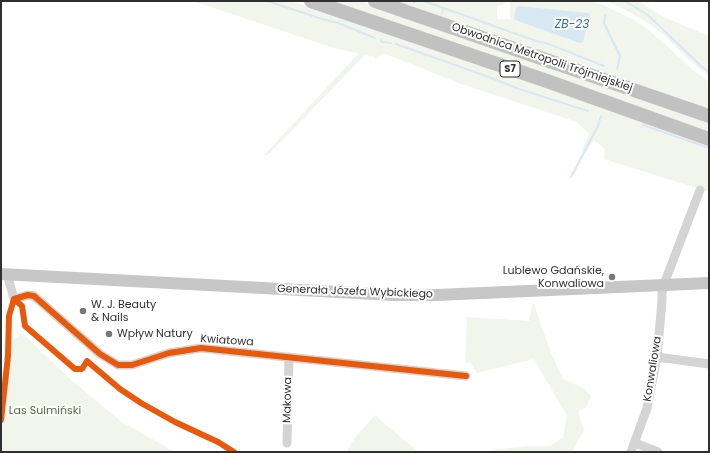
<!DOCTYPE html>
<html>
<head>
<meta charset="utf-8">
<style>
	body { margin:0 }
	#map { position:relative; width:710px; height:453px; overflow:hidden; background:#fff; font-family:Poppins,sans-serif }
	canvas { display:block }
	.frame { position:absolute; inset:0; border:2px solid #2f2f2f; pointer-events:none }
</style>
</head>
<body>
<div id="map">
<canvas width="710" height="453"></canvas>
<div class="frame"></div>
</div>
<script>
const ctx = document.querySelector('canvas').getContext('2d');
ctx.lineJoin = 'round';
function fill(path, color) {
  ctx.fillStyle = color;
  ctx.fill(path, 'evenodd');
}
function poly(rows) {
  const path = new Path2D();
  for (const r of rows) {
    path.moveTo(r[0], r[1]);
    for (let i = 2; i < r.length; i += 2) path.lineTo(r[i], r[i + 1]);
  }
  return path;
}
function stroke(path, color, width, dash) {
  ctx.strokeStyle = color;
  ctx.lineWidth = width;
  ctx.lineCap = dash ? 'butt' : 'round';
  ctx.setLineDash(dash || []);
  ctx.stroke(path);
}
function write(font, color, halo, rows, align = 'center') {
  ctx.font = font + ' Poppins,sans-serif';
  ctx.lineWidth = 4;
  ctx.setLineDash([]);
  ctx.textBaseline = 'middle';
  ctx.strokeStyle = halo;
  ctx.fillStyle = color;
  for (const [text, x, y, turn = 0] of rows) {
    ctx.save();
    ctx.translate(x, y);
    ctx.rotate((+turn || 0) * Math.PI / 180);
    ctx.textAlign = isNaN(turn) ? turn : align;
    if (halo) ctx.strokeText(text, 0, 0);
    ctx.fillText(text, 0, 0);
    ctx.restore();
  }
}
const green = poly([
	[193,1,291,1,554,91,709,146,709,192,697,188,604,159,605,149,594,140,586,152,582,150,589,134,577,122,461,84,383,53,375,60,374,57,365,55,267,156,265,154,359,53,337,49],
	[324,1,361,1,548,64,709,120,709,134],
	[395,1,506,1,503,5,497,6,497,19,510,19,510,1,588,1,603,5,634,20,645,27,666,45,693,70,709,82,709,109],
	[606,1,639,1,663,17,709,36,709,76,689,60,664,35,648,23,624,9],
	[533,302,551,353,563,379,585,389,591,397,586,407,578,412,584,430,572,452,488,452,500,449,528,446,550,446,563,437,567,416,534,359,477,373,471,363,465,362,467,317,529,321],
	[22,333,71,380,122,422,175,452,1,452,1,422,3,421,10,348,11,342],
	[375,415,405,441,419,452,346,452,354,439]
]);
const water = poly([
	[518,6,589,13,590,16,583,42,580,43,515,20,514,18,516,8]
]);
const stream = poly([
	[267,1,322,19,338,23,375,38],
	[424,1,536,41,549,44,604,66],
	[625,1,648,15,701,66,709,72],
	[414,3,415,1],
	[442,13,444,8],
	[605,15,604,23,620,56,617,69],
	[381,40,382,42,391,43],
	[396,44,489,77,519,89,588,111],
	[643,125,709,148],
	[571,177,598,126,601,116]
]);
const minor = poly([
	[10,275,9,281,14,299,28,295,34,296,100,354,118,365,132,365,169,353,201,348,466,376],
	[657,357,709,364],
	[287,443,289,357],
	[635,443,658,452],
	[631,452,647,408,657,357,662,301,662,293,664,284,700,190]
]);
const major = poly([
	[1,274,394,295,437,295,709,283]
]);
const highway = poly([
	[311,1,544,80,709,139],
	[375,1,709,116]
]);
const cycleway = poly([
	[14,299,28,295,34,296,100,354,118,365,132,365,169,353,201,348,466,376],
	[14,299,22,306,25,326,75,369,82,369,87,361,120,389,141,403,175,422,218,442,234,452],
	[1,420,8,356,9,316,14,299]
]);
const markers = [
	[612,277,4,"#787878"],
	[83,311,4,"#787878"],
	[109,334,4,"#787878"]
];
const shields = [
	[510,69,20]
];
const shieldNames = [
	["S7",510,69]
];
const streetNames = [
	["Obwodnica Metropolii Trójmiejskiej",542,58,19],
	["Generała Józefa Wybickiego",355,292,2],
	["Kwiatowa",227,341,4],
	["Konwaliowa",653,369,-81],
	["Makowa",288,400,-89]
];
const poiNames = [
	["Lublewo Gdańskie,",604,271,"right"],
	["Konwaliowa",604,284,"right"],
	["W. J. Beauty",91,305],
	["& Nails",91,318],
	["Wpływ Natury",117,334]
];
const parkNames = [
	["Las Sulmiński",45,411]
];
const waterNames = [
	["ZB-23",572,25]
];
fill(green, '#f1f5ec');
fill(water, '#d8e8f2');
stroke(stream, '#d8e8f2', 2);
stroke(minor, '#d4d4d4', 9);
stroke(major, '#c7c7c7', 12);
stroke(highway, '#c1c1c1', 14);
stroke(cycleway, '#e8590c', 6);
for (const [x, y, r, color] of markers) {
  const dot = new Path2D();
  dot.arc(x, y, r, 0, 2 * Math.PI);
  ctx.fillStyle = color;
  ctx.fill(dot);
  stroke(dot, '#fff', 1.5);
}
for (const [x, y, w] of shields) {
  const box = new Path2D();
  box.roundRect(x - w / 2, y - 8, w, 16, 3);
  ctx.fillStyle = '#fff';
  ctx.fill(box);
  stroke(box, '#2f2f2f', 1);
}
write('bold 10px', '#2f2f2f', null, shieldNames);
write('11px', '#2f2f2f', '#fff', streetNames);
write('11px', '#2f2f2f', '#fff', poiNames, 'left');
write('11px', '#516c3b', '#fff', parkNames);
write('italic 12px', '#3a6f93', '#fff', waterNames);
</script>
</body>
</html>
